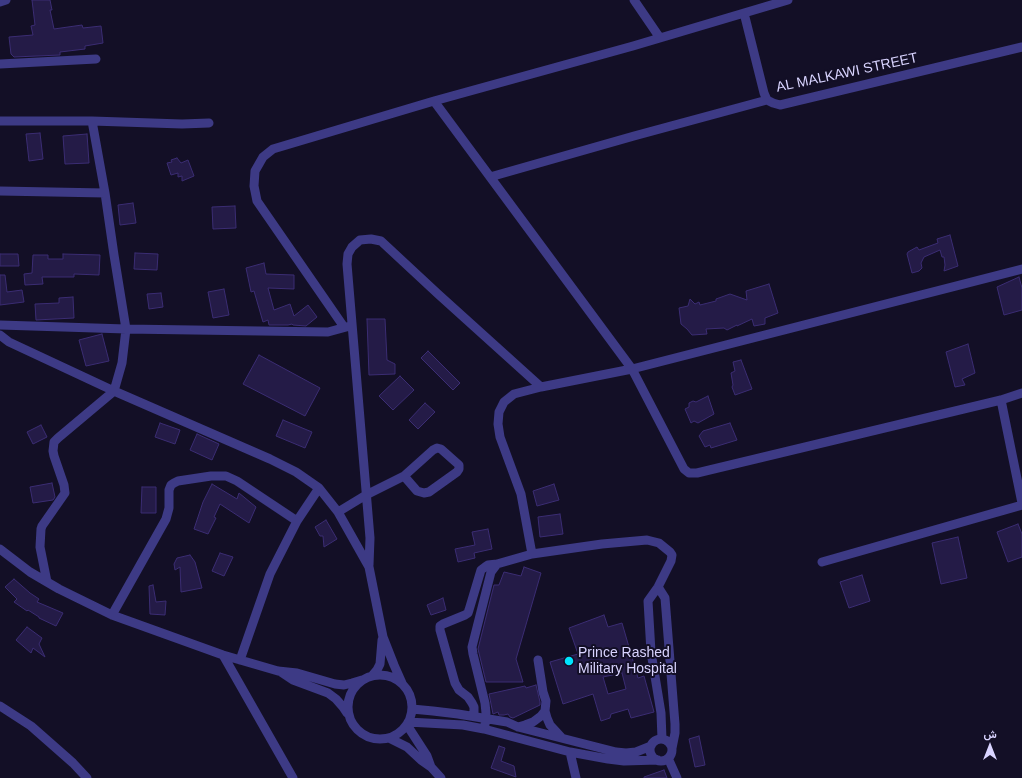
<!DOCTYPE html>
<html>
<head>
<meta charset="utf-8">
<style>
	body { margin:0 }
	#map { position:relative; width:1022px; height:778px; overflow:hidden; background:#130f26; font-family:Helvetica,Vazirmatn,sans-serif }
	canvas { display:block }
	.north { position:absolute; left:970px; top:726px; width:40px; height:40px; -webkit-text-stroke:3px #130f26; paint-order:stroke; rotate:0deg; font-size:11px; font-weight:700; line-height:16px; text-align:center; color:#d9d4ff }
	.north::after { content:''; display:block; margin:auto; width:14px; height:18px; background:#d9d4ff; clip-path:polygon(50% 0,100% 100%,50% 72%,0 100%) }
</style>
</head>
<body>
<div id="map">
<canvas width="1022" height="778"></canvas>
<div class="north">ش</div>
</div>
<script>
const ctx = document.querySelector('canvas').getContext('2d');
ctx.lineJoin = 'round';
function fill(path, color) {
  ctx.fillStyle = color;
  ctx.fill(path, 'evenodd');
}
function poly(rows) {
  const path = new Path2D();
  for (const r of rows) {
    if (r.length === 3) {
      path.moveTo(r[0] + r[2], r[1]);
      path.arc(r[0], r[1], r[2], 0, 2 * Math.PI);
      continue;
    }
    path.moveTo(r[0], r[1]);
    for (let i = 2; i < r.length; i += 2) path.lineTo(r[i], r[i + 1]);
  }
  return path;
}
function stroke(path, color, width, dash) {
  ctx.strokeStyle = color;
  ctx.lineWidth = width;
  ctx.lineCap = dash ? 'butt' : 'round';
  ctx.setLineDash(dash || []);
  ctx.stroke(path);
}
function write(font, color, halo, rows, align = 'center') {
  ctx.font = font + ' Helvetica,sans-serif';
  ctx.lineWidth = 4;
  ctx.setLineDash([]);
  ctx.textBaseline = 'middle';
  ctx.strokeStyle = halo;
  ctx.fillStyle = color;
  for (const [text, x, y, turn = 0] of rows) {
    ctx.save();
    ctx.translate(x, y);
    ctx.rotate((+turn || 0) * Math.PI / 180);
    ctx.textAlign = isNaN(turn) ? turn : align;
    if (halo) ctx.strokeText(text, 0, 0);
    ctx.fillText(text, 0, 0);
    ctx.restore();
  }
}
const building = poly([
	[32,0,50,0,52,10,50,10,54,29,82,25,83,28,101,26,103,43,85,46,85,49,60,52,60,55,14,57,11,54,9,37,33,35,31,26,35,25,32,0],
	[40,133,43,159,29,161,26,134,40,133],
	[87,134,89,163,65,164,63,136,87,134],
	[177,158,181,163,188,160,194,176,182,181,182,176,178,177,178,173,171,175,167,163,172,162,171,160,177,158],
	[133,203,136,223,120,225,118,205,133,203],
	[235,206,236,228,213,229,212,207,235,206],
	[950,235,958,266,944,271,945,265,944,257,942,257,940,250,924,257,921,263,922,268,919,271,912,273,907,254,908,252,917,247,919,250,938,243,937,239,950,235],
	[135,253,158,254,157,270,134,269,135,253],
	[0,254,18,254,19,266,0,266,0,254],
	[63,254,100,255,99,275,74,274,74,277,42,277,43,284,25,285,24,274,32,273,33,255,48,255,48,259,63,259,63,254],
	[264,263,266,274,294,275,294,289,268,288,274,310,290,304,294,316,308,305,317,317,306,326,293,325,292,324,288,325,269,325,268,320,263,322,254,291,251,292,246,268,264,263],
	[0,275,5,275,7,292,22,290,24,302,0,305,0,275],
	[1019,277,1022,288,1022,310,1004,315,997,287,1019,277],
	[769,284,778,313,765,318,765,324,754,326,752,319,737,326,737,325,727,330,724,328,706,329,707,334,692,335,687,329,681,324,679,308,688,306,690,299,695,304,699,302,700,305,716,301,716,299,730,294,747,300,746,291,769,284],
	[224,289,229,315,213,318,208,292,224,289],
	[161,293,163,307,149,309,147,294,161,293],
	[73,297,74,318,36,320,35,304,59,303,59,298,73,297],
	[367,319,385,319,387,360,395,364,395,374,369,375,367,319],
	[102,334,109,361,86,366,79,340,102,334],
	[968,344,975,373,962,379,965,385,955,387,946,352,968,344],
	[428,351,460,383,453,390,421,358,428,351],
	[259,355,320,388,305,416,243,384,259,355],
	[741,360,752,389,735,395,732,387,733,385,731,373,735,371,733,362,741,360],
	[400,376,414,390,393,410,379,396,400,376],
	[708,396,714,414,698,423,694,421,691,423,685,409,689,407,689,403,693,401,696,402,708,396],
	[425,403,435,412,418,429,409,420,425,403],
	[283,420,312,432,305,448,276,436,283,420],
	[160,423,180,430,175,444,155,437,160,423],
	[730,423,737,440,711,448,710,445,705,447,699,436,703,431,730,423],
	[41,425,47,437,33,444,27,432,41,425],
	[197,434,219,444,212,460,190,450,197,434],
	[52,483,55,497,53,500,33,503,30,487,52,483],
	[212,484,237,499,239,493,256,507,249,523,220,504,214,517,216,518,208,534,194,529,203,502,212,484],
	[554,484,559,500,537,506,533,491,554,484],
	[142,487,156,487,156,513,141,513,142,487],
	[560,514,563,534,540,537,538,517,560,514],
	[326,520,337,539,324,547,323,536,320,536,315,527,326,520],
	[1018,524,1022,534,1022,557,1008,562,997,532,1018,524],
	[488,529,492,549,474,553,475,558,458,562,455,549,475,545,472,532,488,529],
	[958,537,967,578,941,584,932,543,958,537],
	[220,553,233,557,224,576,212,571,220,553],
	[190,555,195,562,202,588,181,592,180,567,175,570,174,564,177,558,190,555],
	[524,567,541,573,516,659,523,682,486,682,478,649,494,585,499,585,504,572,521,576,524,567],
	[862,575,870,601,849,608,840,582,862,575],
	[14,579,30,593,39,599,37,602,63,613,56,626,39,618,39,617,28,610,27,611,14,602,17,599,5,587,14,579],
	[153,585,156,602,166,601,165,615,150,614,149,586,153,585],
	[443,598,446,610,431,615,427,605,443,598],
	[604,615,608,627,622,623,638,678,644,676,654,712,631,718,628,709,611,714,610,718,601,721,593,694,563,704,550,662,578,654,569,628,604,615],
	[622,673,626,689,608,694,603,677,622,673],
	[27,627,42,638,39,644,45,657,33,648,31,653,16,640,27,627],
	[536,685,540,702,540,705,513,718,510,717,508,714,504,715,499,715,498,712,493,714,489,694,525,686,526,688,536,685],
	[699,736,705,765,695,767,689,739,699,736],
	[499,746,505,748,501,761,514,766,516,777,491,768,499,746],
	[664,770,667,778,644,778,644,777,664,770]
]);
const minor = poly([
	[634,0,660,38],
	[0,2,6,0],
	[744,13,764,93,767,100,773,103,780,105,1022,47],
	[0,64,96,59],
	[434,101,632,369,684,469,689,473,697,473,1001,400,1022,393],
	[0,121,92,121,182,124,209,123],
	[490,177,634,136,767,100],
	[0,191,105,193],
	[0,325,126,329,328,332,350,326],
	[344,327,257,201,254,186,255,171,263,157,273,149,434,101,633,46,788,0],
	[0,335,9,342,114,391,270,459,296,472,319,488,338,512,369,567,383,637,394,665,402,683],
	[1001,400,1022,503],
	[338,512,366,495,404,476,433,450,437,448,441,449,459,465,459,469,457,472,429,492,424,493,417,491,404,476],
	[0,549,30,572,59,589,112,615,223,655,278,671,297,673,335,684,344,685,352,683,362,680],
	[532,554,521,494,500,437,498,424,499,412,504,402,514,394,541,387,632,369,1022,269],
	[822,562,1022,505],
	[369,565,370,538,347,264,348,254,352,247,360,240,371,239,381,241,438,294,541,387],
	[47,582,40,547,41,529,42,526,65,493,64,485,54,456,53,451,54,442,58,438,114,391,122,363,126,329,114,255,105,193,92,121],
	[658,587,665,598,675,724,675,733,672,748],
	[112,615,166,519,169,508,169,490,171,485,174,483,178,481,211,476,226,476,237,481,297,521],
	[223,655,293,778],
	[240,660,270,574,297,521,319,488],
	[538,660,543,692,546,701,545,711,547,718,550,725,562,738],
	[281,672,293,680,328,693,336,699,343,707,347,713],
	[380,707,32],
	[372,676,377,670,380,664,382,640],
	[0,706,31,726,73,763,87,778],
	[412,709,433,711,458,714,507,722,518,727,616,752,626,753,636,752,651,746],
	[474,716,474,707,472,703,468,697,459,690,455,683,440,630,440,626,443,624,465,615,468,613,469,610,481,570,485,567,488,565,497,564,532,554,602,544,647,540,659,543,670,552,672,555,671,561,658,587,648,601,651,652,661,713,662,739],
	[408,722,463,725,484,729,570,752,608,759,624,761,658,760],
	[407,725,427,756,431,767],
	[485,725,486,713,485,703,473,654,472,647,490,576,491,572,497,564],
	[518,727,525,725,533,722,541,716,545,711],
	[389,738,407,747,421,760,431,767,441,778],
	[661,750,11],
	[570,752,576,778],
	[668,758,677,778]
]);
const markers = [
	[569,661,5,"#00e5ff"]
];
const streetNames = [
	["AL MALKAWI STREET",847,73,-12]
];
const poiNames = [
	["Prince Rashed",578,653],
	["Military Hospital",578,669]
];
fill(building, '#241b47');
stroke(building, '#3b2d73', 1);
stroke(minor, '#3d3a85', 9);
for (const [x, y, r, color] of markers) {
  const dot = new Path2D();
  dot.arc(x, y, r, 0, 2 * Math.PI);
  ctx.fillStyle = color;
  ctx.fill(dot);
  stroke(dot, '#130f26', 1.5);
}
write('14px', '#d9d4ff', '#130f26', streetNames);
write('14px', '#d9d4ff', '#130f26', poiNames, 'left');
</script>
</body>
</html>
